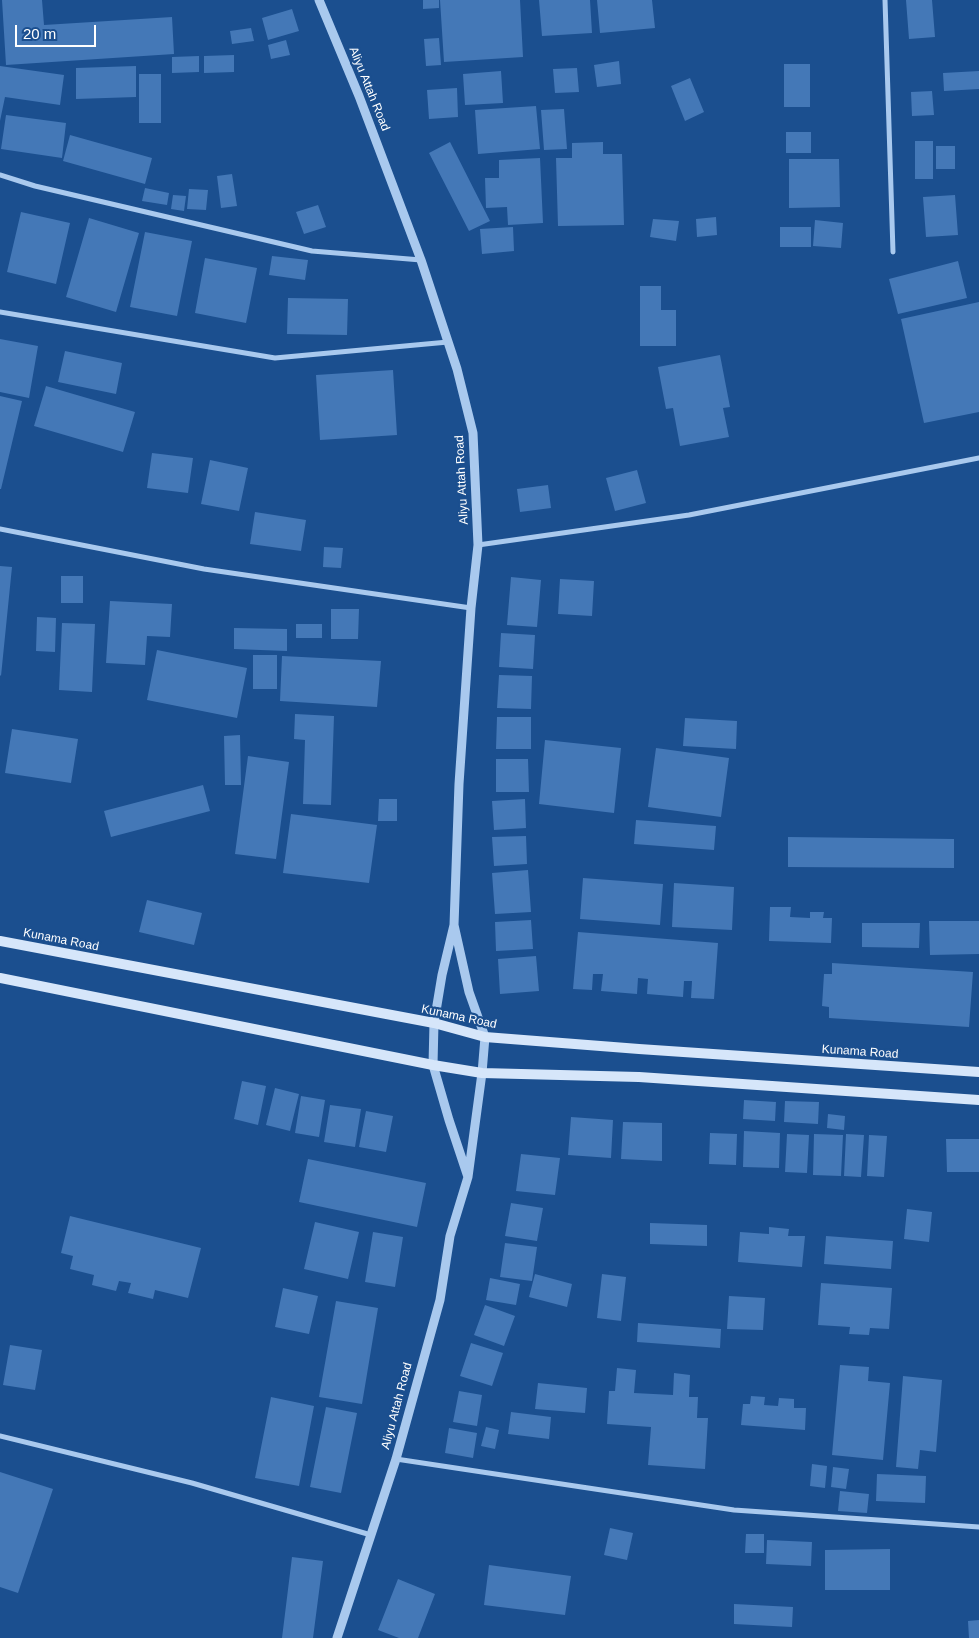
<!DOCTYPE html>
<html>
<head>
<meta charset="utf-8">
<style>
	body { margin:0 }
	#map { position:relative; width:979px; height:1638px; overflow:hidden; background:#1b4f8f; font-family:Helvetica,sans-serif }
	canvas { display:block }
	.scale { position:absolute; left:15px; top:25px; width:81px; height:22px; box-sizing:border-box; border:2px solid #fff; border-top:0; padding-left:6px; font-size:15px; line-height:18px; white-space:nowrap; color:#fff; -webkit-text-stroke:4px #1b4f8f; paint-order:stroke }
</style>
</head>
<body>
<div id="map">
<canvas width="979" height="1638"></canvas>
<div class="scale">20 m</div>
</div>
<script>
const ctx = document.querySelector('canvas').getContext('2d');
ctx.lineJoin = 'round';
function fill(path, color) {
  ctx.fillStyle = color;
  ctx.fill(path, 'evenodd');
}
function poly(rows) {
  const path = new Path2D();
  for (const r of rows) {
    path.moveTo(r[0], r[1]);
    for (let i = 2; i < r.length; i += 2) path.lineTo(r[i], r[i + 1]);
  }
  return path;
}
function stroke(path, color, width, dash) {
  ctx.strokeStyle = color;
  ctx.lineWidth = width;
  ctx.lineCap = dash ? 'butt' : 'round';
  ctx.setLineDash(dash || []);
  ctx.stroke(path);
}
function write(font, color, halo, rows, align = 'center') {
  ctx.font = font + ' Helvetica,sans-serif';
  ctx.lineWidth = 4.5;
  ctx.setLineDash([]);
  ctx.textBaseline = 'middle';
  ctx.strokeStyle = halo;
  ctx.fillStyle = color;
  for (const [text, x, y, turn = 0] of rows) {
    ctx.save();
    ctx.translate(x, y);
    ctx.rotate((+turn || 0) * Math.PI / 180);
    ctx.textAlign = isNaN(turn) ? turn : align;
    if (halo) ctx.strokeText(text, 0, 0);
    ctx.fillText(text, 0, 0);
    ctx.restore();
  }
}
const building = poly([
	[2,0,42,0,44,25,172,17,174,54,6,65],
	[423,0,439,0,439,8,423,9],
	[440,0,520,0,523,57,444,62],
	[539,0,590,0,592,33,542,36],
	[597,0,652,0,655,28,600,33],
	[906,0,932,0,935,37,909,39],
	[292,9,299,31,268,40,262,18],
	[251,28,254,41,232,44,230,31],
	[439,38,441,65,426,66,424,39],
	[286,40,290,55,271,59,268,45],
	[234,55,234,72,204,73,204,56],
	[199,56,199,72,172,73,172,57],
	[619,61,621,84,597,87,594,65],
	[784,64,810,64,810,107,784,107],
	[0,66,64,75,60,105,5,97,0,121],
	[136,66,136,97,76,99,76,68],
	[577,68,579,92,555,93,553,69],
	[501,71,503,103,465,105,463,74],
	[979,71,979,89,944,91,943,73],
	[139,74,161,74,161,123,139,123],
	[690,78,704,112,685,121,671,86],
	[457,88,458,117,429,119,427,90],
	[932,91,934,115,912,116,911,92],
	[536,106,540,149,478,154,475,110],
	[564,109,567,149,544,150,541,110],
	[6,115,66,123,62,158,1,149],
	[786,132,811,132,811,153,786,153],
	[70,135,152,158,145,184,63,161],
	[915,141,933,141,933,179,915,179],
	[450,142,490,221,469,231,429,153],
	[603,142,603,154,622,154,624,225,558,226,556,158,572,158,572,143],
	[936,146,955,146,955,169,936,169],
	[540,158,543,223,508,225,507,207,486,208,485,178,499,178,499,160],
	[789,159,839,159,840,207,789,208],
	[232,174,237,206,221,208,217,176],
	[145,188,169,193,167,205,142,201],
	[189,189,208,190,206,210,187,209],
	[173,195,186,196,184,211,171,209],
	[955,195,958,235,926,237,923,197],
	[318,205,326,227,304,234,296,212],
	[21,212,70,223,56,284,7,272],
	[716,217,717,235,697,237,696,219],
	[89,218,139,233,116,312,66,297],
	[653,219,679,221,676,241,650,237],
	[815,220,843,223,841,248,813,246],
	[513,227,514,251,482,254,480,229],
	[780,227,811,227,811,247,780,247],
	[145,232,192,241,177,316,130,307],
	[272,256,308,260,305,280,269,275],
	[205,258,257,268,246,323,195,313],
	[958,261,967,298,898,314,889,279],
	[640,286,661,286,661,310,676,310,676,346,640,346],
	[288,298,348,299,347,335,287,334],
	[979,302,979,412,924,423,901,319],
	[0,339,38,346,29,398,0,392],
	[65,351,122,363,116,394,58,382],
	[720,355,730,407,723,408,729,437,680,446,673,408,666,409,658,367],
	[393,370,397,435,320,440,316,375],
	[46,386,135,412,123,452,34,426],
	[0,396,22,401,1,489,0,489],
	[152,453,193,458,188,493,147,488],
	[210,460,248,468,239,511,201,504],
	[637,470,646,503,615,511,606,478],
	[548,485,551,508,520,512,517,489],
	[255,512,306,520,301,551,250,544],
	[324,547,343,548,341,568,323,567],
	[0,566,12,567,1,676,0,675],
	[61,576,83,576,83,603,61,603],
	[511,577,541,580,537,627,507,625],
	[560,579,594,581,592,616,558,614],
	[110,601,172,604,170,637,147,636,145,665,106,663],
	[331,609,359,609,358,639,331,639],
	[37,617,56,618,55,652,36,651],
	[62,623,95,624,92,692,59,690],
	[296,624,322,624,322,638,296,638],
	[234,628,287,629,287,651,234,649],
	[501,633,535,635,533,669,499,667],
	[157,650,247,668,237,718,147,700],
	[253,655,277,655,277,689,253,689],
	[282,656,381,661,377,707,280,701],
	[499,675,532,676,531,709,497,708],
	[295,714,334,716,331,805,303,804,305,740,294,739],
	[497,717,531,717,531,749,496,749],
	[685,718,737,721,736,749,683,746],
	[12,729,78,739,71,783,5,773],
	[240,735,241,785,225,785,224,736],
	[545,740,621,748,614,813,539,804],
	[656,748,729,758,721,817,648,807],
	[248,756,289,762,276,859,235,854],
	[496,759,528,759,529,792,496,792],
	[203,785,210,811,111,837,104,811],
	[379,799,397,799,397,821,378,821],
	[525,799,526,828,494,830,492,801],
	[291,814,377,825,369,883,283,873],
	[636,820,716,826,714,850,634,844],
	[526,836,527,864,494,866,492,837],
	[788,837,954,839,954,868,788,867],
	[528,870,531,912,495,914,492,873],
	[583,878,663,884,660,925,580,919],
	[674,883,734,887,732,930,672,927],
	[147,900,202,913,194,945,139,932],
	[770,907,791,907,790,917,810,918,810,912,824,912,823,918,832,918,831,943,769,941],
	[531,920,533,949,496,951,495,922],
	[929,921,979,921,979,954,930,955],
	[862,923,920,923,919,948,862,947],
	[578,932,718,943,714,999,691,998,692,981,684,981,683,997,647,994,648,979,638,978,637,994,601,991,603,974,593,974,592,990,573,989],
	[536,956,539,991,500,994,498,959],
	[832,963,973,972,969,1027,829,1018,829,1007,822,1006,824,974,832,974],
	[242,1081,266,1086,258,1125,234,1119],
	[275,1088,299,1094,290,1131,266,1125],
	[301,1096,325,1100,319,1137,295,1133],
	[744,1100,776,1102,775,1121,743,1119],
	[785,1101,819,1102,818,1124,784,1122],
	[330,1105,361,1109,355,1147,324,1142],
	[366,1111,393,1116,386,1152,359,1147],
	[828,1114,845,1116,844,1130,827,1128],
	[571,1117,613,1120,611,1158,568,1155],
	[623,1122,662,1123,662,1161,621,1159],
	[744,1131,780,1133,779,1168,743,1167],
	[710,1133,737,1134,736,1165,709,1164],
	[787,1134,809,1135,807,1173,785,1172],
	[814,1134,843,1135,841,1176,813,1175],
	[846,1134,864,1135,861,1177,844,1176],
	[869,1135,887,1136,884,1177,867,1176],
	[946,1139,979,1139,979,1172,947,1172],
	[521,1154,560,1158,555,1195,516,1191],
	[308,1159,426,1183,417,1227,299,1202],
	[511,1203,543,1208,537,1241,505,1236],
	[907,1209,932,1212,929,1242,904,1239],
	[70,1216,201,1248,188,1298,155,1290,153,1299,128,1293,131,1283,119,1281,116,1291,92,1285,94,1275,70,1269,73,1256,61,1253],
	[315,1222,359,1232,348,1279,304,1269],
	[650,1223,707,1225,707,1246,650,1244],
	[769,1227,789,1229,788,1236,805,1236,802,1267,738,1262,740,1232,769,1234],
	[373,1232,403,1237,395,1287,365,1282],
	[826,1236,893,1241,891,1269,824,1264],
	[505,1243,537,1247,532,1281,500,1277],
	[535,1274,572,1284,567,1307,529,1297],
	[602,1274,626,1277,621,1321,597,1318],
	[490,1278,520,1284,516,1305,486,1300],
	[821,1283,892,1288,889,1329,870,1328,869,1335,849,1334,850,1327,818,1325],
	[283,1288,318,1296,309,1334,275,1327],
	[729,1296,765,1298,763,1330,727,1329],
	[336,1301,378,1308,362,1404,319,1397],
	[485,1305,515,1316,504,1346,474,1335],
	[638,1323,721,1329,720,1348,637,1342],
	[471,1343,503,1353,492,1386,460,1376],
	[10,1345,42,1350,35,1390,3,1385],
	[840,1365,869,1367,868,1381,890,1383,883,1460,832,1455],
	[617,1368,636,1370,634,1393,673,1395,674,1373,690,1375,689,1397,698,1397,697,1418,708,1418,705,1469,648,1465,651,1427,607,1424,609,1391,615,1391],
	[903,1376,942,1380,936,1452,920,1450,918,1469,896,1467],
	[538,1383,587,1388,585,1413,535,1409],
	[459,1391,482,1395,477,1426,453,1422],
	[751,1396,765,1397,764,1405,778,1406,779,1398,794,1399,794,1408,806,1408,805,1430,741,1425,743,1404,750,1404],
	[271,1397,314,1406,299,1486,255,1478],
	[326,1407,357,1413,341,1493,310,1487],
	[511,1412,551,1417,549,1439,508,1434],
	[486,1427,499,1430,495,1449,481,1446],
	[449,1428,477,1433,473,1458,445,1453],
	[812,1464,827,1466,825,1488,810,1486],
	[833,1467,849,1469,846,1489,831,1487],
	[0,1472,53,1489,18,1593,0,1587],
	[877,1474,926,1476,925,1503,876,1501],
	[840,1491,869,1494,867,1513,838,1511],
	[610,1528,633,1533,627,1560,604,1555],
	[746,1534,764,1534,764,1553,745,1553],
	[767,1540,812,1542,811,1566,766,1564],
	[890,1549,890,1590,825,1590,825,1550],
	[292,1557,323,1561,313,1638,282,1638],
	[489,1565,571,1576,565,1615,484,1605],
	[398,1579,435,1594,418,1638,399,1638,378,1630],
	[734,1604,793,1607,792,1627,734,1624],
	[979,1620,979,1638,969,1638,968,1621]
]);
const minor = poly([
	[885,0,893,252],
	[0,175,35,186,312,251,421,260],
	[0,312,275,358,448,342],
	[0,529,204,569,471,608],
	[478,545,689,515,979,458],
	[0,1436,192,1483,371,1535],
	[396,1459,734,1510,979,1527]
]);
const tertiary = poly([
	[319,0,359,96,421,260,457,369,473,433,478,545,471,608,459,784,454,925],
	[454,925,469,992,485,1037,482,1073,468,1177,449,1120,433,1065,434,1023,442,975,454,925],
	[337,1638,396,1459,440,1300,450,1236,468,1177]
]);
const secondary = poly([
	[0,941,434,1023,485,1037,639,1049,979,1072],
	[0,978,433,1065,482,1073,639,1077,979,1100]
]);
const streetNames = [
	["Aliyu Attah Road",369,89,68],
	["Aliyu Attah Road",462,480,-93],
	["Kunama Road",61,940,11],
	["Kunama Road",459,1017,12],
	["Kunama Road",860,1052,4],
	["Aliyu Attah Road",397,1406,-75]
];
fill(building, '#4478b7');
stroke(minor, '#a9c9ee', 5);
stroke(tertiary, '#a9c9ee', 9);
stroke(secondary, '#d6e6fa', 10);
write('12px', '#fff', '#1b4f8f', streetNames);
</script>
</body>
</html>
